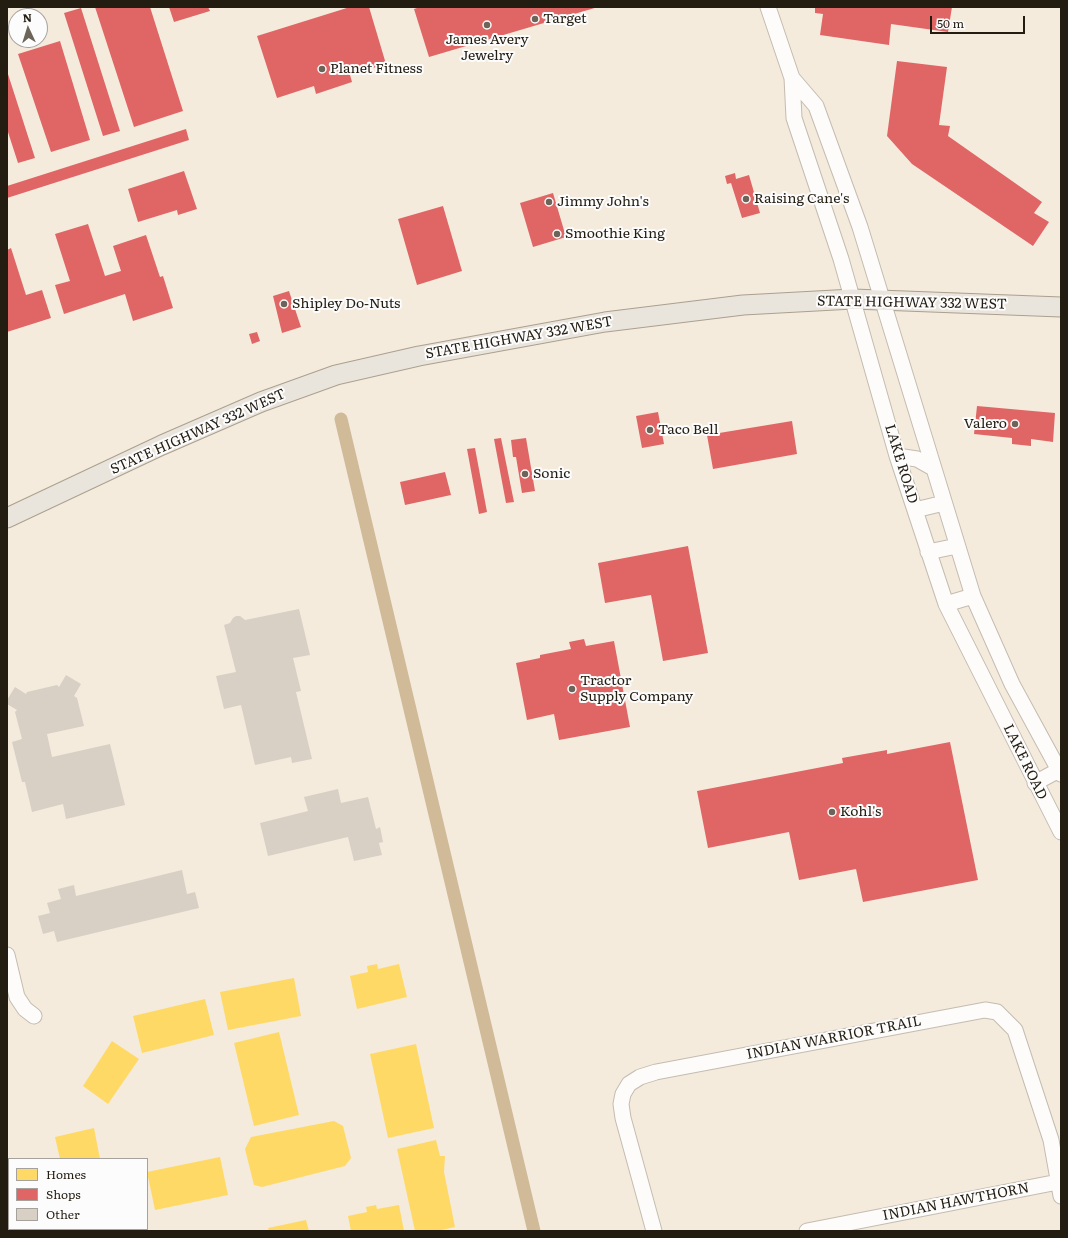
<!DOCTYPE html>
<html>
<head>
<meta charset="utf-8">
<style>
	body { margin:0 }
	#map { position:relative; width:1068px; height:1238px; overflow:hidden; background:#f4ebdd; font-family:Literata,serif }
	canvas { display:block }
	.frame { position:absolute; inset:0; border:8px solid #231c11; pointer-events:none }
	.legend { position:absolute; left:8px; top:1158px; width:140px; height:72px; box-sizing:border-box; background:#fcfcfc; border:1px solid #a5a29e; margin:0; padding:5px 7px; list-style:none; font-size:12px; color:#231c11 }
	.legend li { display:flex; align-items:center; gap:8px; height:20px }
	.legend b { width:20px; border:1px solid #a5a29e }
	.north { position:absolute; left:8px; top:8px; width:40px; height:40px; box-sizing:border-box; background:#fcfcfc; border:1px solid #a5a29e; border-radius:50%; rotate:356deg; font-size:11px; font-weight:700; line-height:16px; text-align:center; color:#231c11 }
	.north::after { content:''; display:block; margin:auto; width:14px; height:18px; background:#6c6458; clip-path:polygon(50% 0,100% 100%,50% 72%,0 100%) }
	.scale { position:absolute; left:930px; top:16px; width:95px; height:18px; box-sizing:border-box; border:2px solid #231c11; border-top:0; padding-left:5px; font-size:12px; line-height:14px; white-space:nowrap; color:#231c11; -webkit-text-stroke:3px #fcfcfc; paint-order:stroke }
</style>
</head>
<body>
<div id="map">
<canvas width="1068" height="1238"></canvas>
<div class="frame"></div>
<ul class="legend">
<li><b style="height:11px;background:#ffd966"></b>Homes</li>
<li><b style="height:11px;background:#e06666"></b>Shops</li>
<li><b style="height:11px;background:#d8d0c4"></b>Other</li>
</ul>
<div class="north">N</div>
<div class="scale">50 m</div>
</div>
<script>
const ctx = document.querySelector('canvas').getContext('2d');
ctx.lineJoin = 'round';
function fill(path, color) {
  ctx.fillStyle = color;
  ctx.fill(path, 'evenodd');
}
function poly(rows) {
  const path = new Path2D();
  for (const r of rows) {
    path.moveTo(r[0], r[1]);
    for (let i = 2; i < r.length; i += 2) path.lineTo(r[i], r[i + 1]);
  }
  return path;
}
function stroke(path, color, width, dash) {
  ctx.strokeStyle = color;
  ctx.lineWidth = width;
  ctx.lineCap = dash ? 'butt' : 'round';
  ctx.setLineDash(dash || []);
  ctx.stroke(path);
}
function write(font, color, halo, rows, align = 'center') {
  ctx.font = font + ' Literata,serif';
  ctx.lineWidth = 4;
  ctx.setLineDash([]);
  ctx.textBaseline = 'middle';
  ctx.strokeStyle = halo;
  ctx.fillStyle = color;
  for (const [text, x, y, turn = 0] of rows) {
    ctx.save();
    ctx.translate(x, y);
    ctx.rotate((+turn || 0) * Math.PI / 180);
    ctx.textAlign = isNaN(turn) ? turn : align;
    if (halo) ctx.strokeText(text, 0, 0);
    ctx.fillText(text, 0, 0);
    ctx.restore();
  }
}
const homes = poly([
	[377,964,378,969,399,964,407,997,357,1009,350,976,368,972,367,966],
	[294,978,301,1016,228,1030,220,992],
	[205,999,214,1035,142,1053,133,1016],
	[279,1032,299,1115,254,1126,234,1043],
	[112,1041,139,1059,108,1104,83,1086],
	[416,1044,434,1128,388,1138,370,1054],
	[334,1121,343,1126,351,1158,345,1166,262,1187,254,1185,245,1149,251,1137],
	[94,1128,100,1159,60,1159,55,1137],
	[436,1140,440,1156,445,1156,444,1172,455,1227,437,1231,415,1231,397,1149],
	[220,1157,228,1195,155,1210,147,1172],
	[376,1205,377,1209,399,1205,404,1231,351,1231,348,1216,367,1212,366,1207],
	[306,1220,309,1231,269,1231,268,1228]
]);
const shops = poly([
	[95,7,150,7,183,111,134,127],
	[169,7,208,7,210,11,174,22],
	[350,7,369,7,386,64,350,75,352,82,316,94,314,86,277,98,257,36],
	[420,7,598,7,429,57,414,9],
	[815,7,952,7,948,32,891,24,889,45,820,35,823,14,815,13],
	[81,8,120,131,103,136,64,13],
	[60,41,90,140,51,152,18,54],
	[897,61,947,67,939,125,950,126,948,136,1042,202,1034,213,1049,222,1033,246,912,164,887,136],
	[7,71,35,158,18,163,7,129],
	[186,129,189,140,7,198,7,186],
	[184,171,197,209,178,215,177,210,138,222,128,189],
	[735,173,736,179,749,175,760,213,742,218,731,183,727,184,725,176],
	[553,193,566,237,533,247,520,203],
	[443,206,462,271,417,285,398,219],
	[88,224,105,276,121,271,113,246,146,235,160,277,163,276,173,308,133,321,125,294,64,314,55,285,70,281,55,234],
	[11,248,26,295,42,290,51,318,7,332,7,250],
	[289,291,301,327,282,333,273,296],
	[257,332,260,341,252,344,249,334],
	[977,406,1055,413,1053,442,1031,439,1031,446,1012,444,1012,438,974,434],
	[658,412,664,444,642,448,636,416],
	[792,421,797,454,713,469,707,435],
	[501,438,514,502,506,503,494,439],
	[526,438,535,491,522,493,516,457,513,457,511,440],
	[475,448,487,512,479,514,467,449],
	[445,472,451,495,405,505,400,482],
	[688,546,708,653,663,661,651,595,605,603,598,563],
	[584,639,586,646,614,641,630,727,559,740,554,714,527,720,516,663,540,658,540,655,571,649,569,642],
	[950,742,978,880,863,902,856,869,799,880,789,832,708,848,697,791,843,763,842,758,887,750,887,754]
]);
const canal = poly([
	[341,419,534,1231]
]);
const building = poly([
	[299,609,310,655,293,658,301,691,296,692,312,759,292,763,291,757,255,765,241,705,224,709,216,676,236,672,224,625,230,623,233,618,236,616,240,616,245,620],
	[66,675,81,684,74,696,77,698,84,726,47,734,52,757,110,744,125,805,66,819,63,804,32,812,25,782,22,782,12,742,22,739,15,712,17,710,7,704,7,700,15,687,26,694,27,692,57,685,59,687],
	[338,789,341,803,368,797,376,829,380,827,383,842,379,843,382,855,354,861,348,837,268,856,260,823,308,811,304,797],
	[182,870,187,894,195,892,199,908,57,942,54,931,43,934,38,916,50,913,47,903,61,899,58,889,74,885,76,896]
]);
const minor = poly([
	[768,7,792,78,794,118,841,259,897,456,946,604,1061,832],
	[792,78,816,106,860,227,973,596,1012,684,1061,774],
	[897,456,917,459,933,468],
	[915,510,944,503],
	[928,552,957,546],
	[946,604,973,596],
	[1035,783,1059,770],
	[7,955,17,997,25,1009,34,1016],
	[654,1231,623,1118,621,1104,623,1094,629,1084,640,1077,656,1072,985,1010,997,1012,1015,1030,1051,1140,1061,1196],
	[807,1231,1058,1182]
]);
const major = poly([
	[7,518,162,445,261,402,336,375,419,356,605,322,743,305,853,299,1061,307]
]);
const markers = [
	[535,19,4,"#6c6458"],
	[487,25,4,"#6c6458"],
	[322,69,4,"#6c6458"],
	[746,199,4,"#6c6458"],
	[549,202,4,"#6c6458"],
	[557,234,4,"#6c6458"],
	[284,304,4,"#6c6458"],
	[1015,424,4,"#6c6458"],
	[650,430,4,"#6c6458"],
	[525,474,4,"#6c6458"],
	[572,689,4,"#6c6458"],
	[832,812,4,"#6c6458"]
];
const poiNames = [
	["Target",543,19],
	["James Avery",487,40,"center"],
	["Jewelry",487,56,"center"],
	["Planet Fitness",330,69],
	["Raising Cane's",754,199],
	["Jimmy John's",557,202],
	["Smoothie King",565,234],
	["Shipley Do-Nuts",292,304],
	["Valero",1007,424,"right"],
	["Taco Bell",658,430],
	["Sonic",533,474],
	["Tractor",580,681],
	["Supply Company",580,697],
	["Kohl's",840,812]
];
const streetNames = [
	["STATE HIGHWAY 332 WEST",912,303,1],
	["STATE HIGHWAY 332 WEST",519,338,-10],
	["STATE HIGHWAY 332 WEST",198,432,-24],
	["LAKE ROAD",901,464,73],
	["LAKE ROAD",1025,762,64],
	["INDIAN WARRIOR TRAIL",834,1038,-11],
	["INDIAN HAWTHORN",956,1202,-11]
];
fill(homes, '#ffd966');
fill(shops, '#e06666');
stroke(canal, '#d0ba98', 13);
fill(building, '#d8d0c4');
stroke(minor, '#c4bcb0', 17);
stroke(major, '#aba08e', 21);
stroke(minor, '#fdfcfa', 15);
stroke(major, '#e9e4dc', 19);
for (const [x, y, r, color] of markers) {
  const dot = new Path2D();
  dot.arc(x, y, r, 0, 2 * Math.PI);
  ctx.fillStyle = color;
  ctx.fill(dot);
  stroke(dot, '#fcfcfc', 1.5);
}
write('14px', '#231c11', '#fcfcfc', poiNames, 'left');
write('14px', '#231c11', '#fcfcfc', streetNames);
</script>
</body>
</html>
